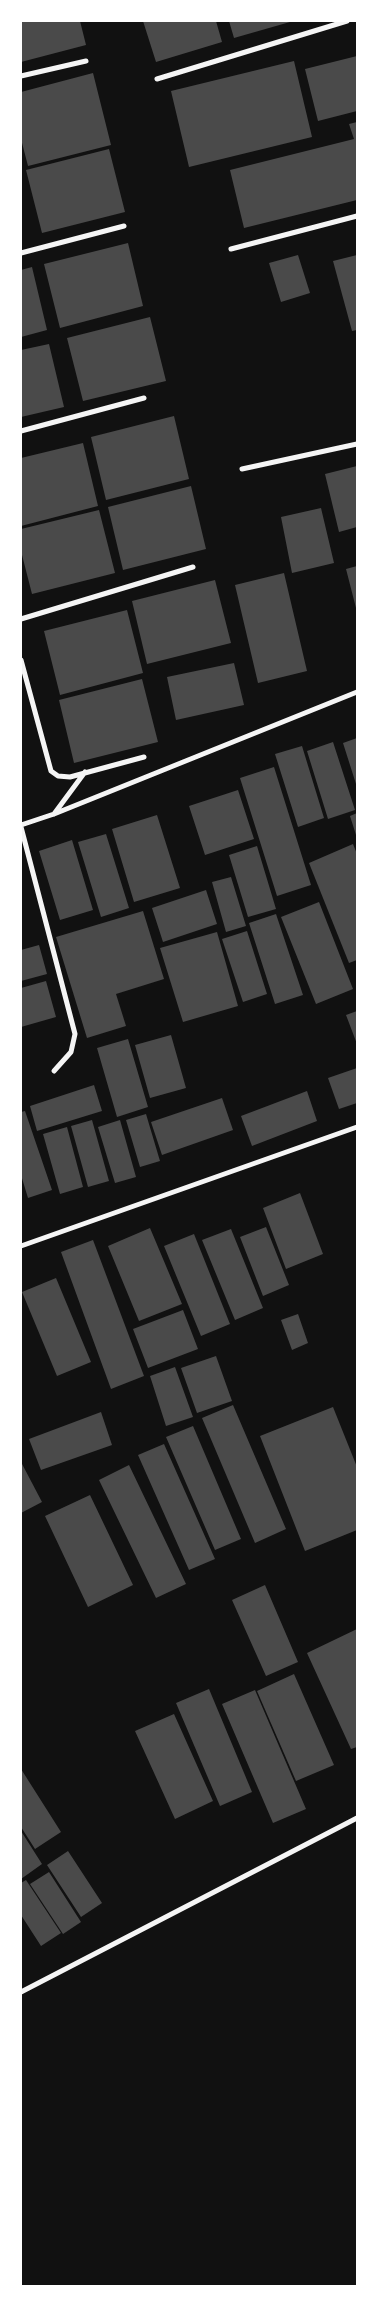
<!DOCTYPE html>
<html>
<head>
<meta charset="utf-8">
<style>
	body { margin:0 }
	#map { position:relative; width:378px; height:2307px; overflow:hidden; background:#111; font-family:Manrope,sans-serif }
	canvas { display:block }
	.frame { position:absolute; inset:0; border:22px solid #fff; pointer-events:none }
</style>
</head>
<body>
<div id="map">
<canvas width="378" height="2307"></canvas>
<div class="frame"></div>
</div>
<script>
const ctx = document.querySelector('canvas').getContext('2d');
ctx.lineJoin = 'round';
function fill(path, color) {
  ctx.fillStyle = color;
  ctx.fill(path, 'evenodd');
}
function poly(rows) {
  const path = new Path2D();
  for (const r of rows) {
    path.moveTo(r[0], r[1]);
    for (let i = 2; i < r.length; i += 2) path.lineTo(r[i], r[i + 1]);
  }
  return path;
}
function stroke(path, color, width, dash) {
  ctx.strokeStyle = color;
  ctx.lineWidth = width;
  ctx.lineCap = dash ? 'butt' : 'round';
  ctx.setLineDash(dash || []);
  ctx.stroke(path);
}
const building = poly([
	[21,21,80,21,86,45,21,62],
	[143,21,216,21,222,42,156,62],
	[229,21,290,21,290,22,234,38],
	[357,56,357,111,318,121,305,69],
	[294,61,312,137,189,167,171,91],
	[93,73,111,145,28,166,21,139,21,92],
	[357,122,357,200,244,228,230,170,354,139,349,124],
	[109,149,125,212,42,233,26,170],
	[128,243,143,306,60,328,44,264],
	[298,255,310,293,281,302,269,263],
	[357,255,357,330,352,331,333,261],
	[32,267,47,330,21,337,21,270],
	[150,317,166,381,83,401,67,338],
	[49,344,64,407,21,417,21,350],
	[174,416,189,479,106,500,91,437],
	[83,443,98,506,21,526,21,458],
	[357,466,357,527,339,532,325,474],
	[191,486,206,549,123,570,108,507],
	[321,508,334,563,292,573,281,517],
	[99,510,115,573,32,594,21,551,21,529],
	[357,566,357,608,356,608,346,569],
	[284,573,307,671,258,683,235,585],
	[215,580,231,643,147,664,132,601],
	[127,610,143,673,60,695,44,631],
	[234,663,244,705,176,720,167,677],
	[142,679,158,742,74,763,59,700],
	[357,738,357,784,356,784,343,743],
	[333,742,355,810,328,819,307,751],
	[302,746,324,818,298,827,275,754],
	[274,767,311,885,277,896,240,778],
	[238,790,254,839,205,855,189,806],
	[357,813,357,835,356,835,350,816],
	[157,815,180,888,134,902,112,829],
	[106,834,129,908,101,917,78,842],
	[72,840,93,910,60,920,39,851],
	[353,844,357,854,357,960,349,963,309,863],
	[257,846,276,909,248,917,229,855],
	[231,877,246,926,226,932,212,882],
	[206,890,217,924,163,942,152,908],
	[319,902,353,989,316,1004,281,917],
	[143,911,164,979,116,994,126,1026,87,1038,56,937],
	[276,914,303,995,275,1004,249,923],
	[247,931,267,994,243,1002,222,939],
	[217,932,238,1006,183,1022,160,948],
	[39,945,47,974,21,981,21,950],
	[46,981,56,1017,21,1027,21,988],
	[357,1011,357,1044,346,1015],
	[171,1035,186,1088,150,1098,135,1045],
	[128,1039,148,1107,117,1117,97,1048],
	[357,1068,357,1103,339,1109,328,1078],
	[94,1085,102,1111,37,1131,30,1106],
	[307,1091,317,1121,252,1146,241,1116],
	[222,1098,233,1130,162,1155,151,1122],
	[25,1111,52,1190,28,1198,21,1175,21,1112],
	[146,1114,160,1161,140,1167,126,1120],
	[92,1120,109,1181,88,1187,71,1126],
	[120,1120,136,1177,115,1183,98,1127],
	[67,1127,83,1187,60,1194,43,1134],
	[300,1193,323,1254,286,1269,263,1208],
	[266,1227,289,1285,263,1296,240,1237],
	[150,1228,182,1304,139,1321,108,1246],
	[231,1229,263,1308,235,1320,202,1240],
	[194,1234,230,1324,201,1336,164,1246],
	[93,1240,144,1376,111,1389,61,1252],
	[56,1278,91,1362,57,1376,22,1292],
	[183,1310,198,1349,148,1368,133,1329],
	[298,1314,308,1343,292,1350,281,1320],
	[216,1356,232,1401,197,1413,181,1368],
	[175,1367,193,1417,166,1426,150,1376],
	[233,1405,286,1529,255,1543,202,1418],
	[333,1407,357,1467,357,1530,305,1551,260,1436],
	[101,1412,112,1445,41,1470,29,1439],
	[193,1426,241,1539,215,1550,166,1437],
	[164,1444,215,1559,189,1570,138,1455],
	[21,1462,42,1502,21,1513],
	[129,1465,186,1584,156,1598,99,1480],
	[90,1495,133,1585,88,1607,45,1516],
	[265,1585,298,1662,266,1676,232,1600],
	[357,1629,357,1747,351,1749,307,1653],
	[294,1674,334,1765,296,1781,257,1691],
	[209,1689,252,1792,220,1806,176,1703],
	[255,1690,306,1809,273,1823,222,1704],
	[174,1714,213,1801,175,1819,135,1731],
	[21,1769,61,1832,35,1849,21,1827],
	[21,1831,42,1864,21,1879],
	[68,1851,102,1903,81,1917,47,1865],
	[49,1872,81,1922,63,1934,30,1884],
	[26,1880,61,1933,41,1946,21,1915,21,1883]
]);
const minor = poly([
	[21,76,86,61],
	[157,79,347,21],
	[231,249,357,216],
	[21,253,124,226],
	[21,431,144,398],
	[242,469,357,444],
	[21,619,193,567],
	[21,660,51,771,58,776,70,777,144,757],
	[54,814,85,772],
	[21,825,54,814,357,692],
	[21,827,75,1034,71,1052,54,1071],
	[21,1246,357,1127],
	[21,1992,357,1818]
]);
fill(building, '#4a4a4a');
stroke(minor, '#f5f5f5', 5);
</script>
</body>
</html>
